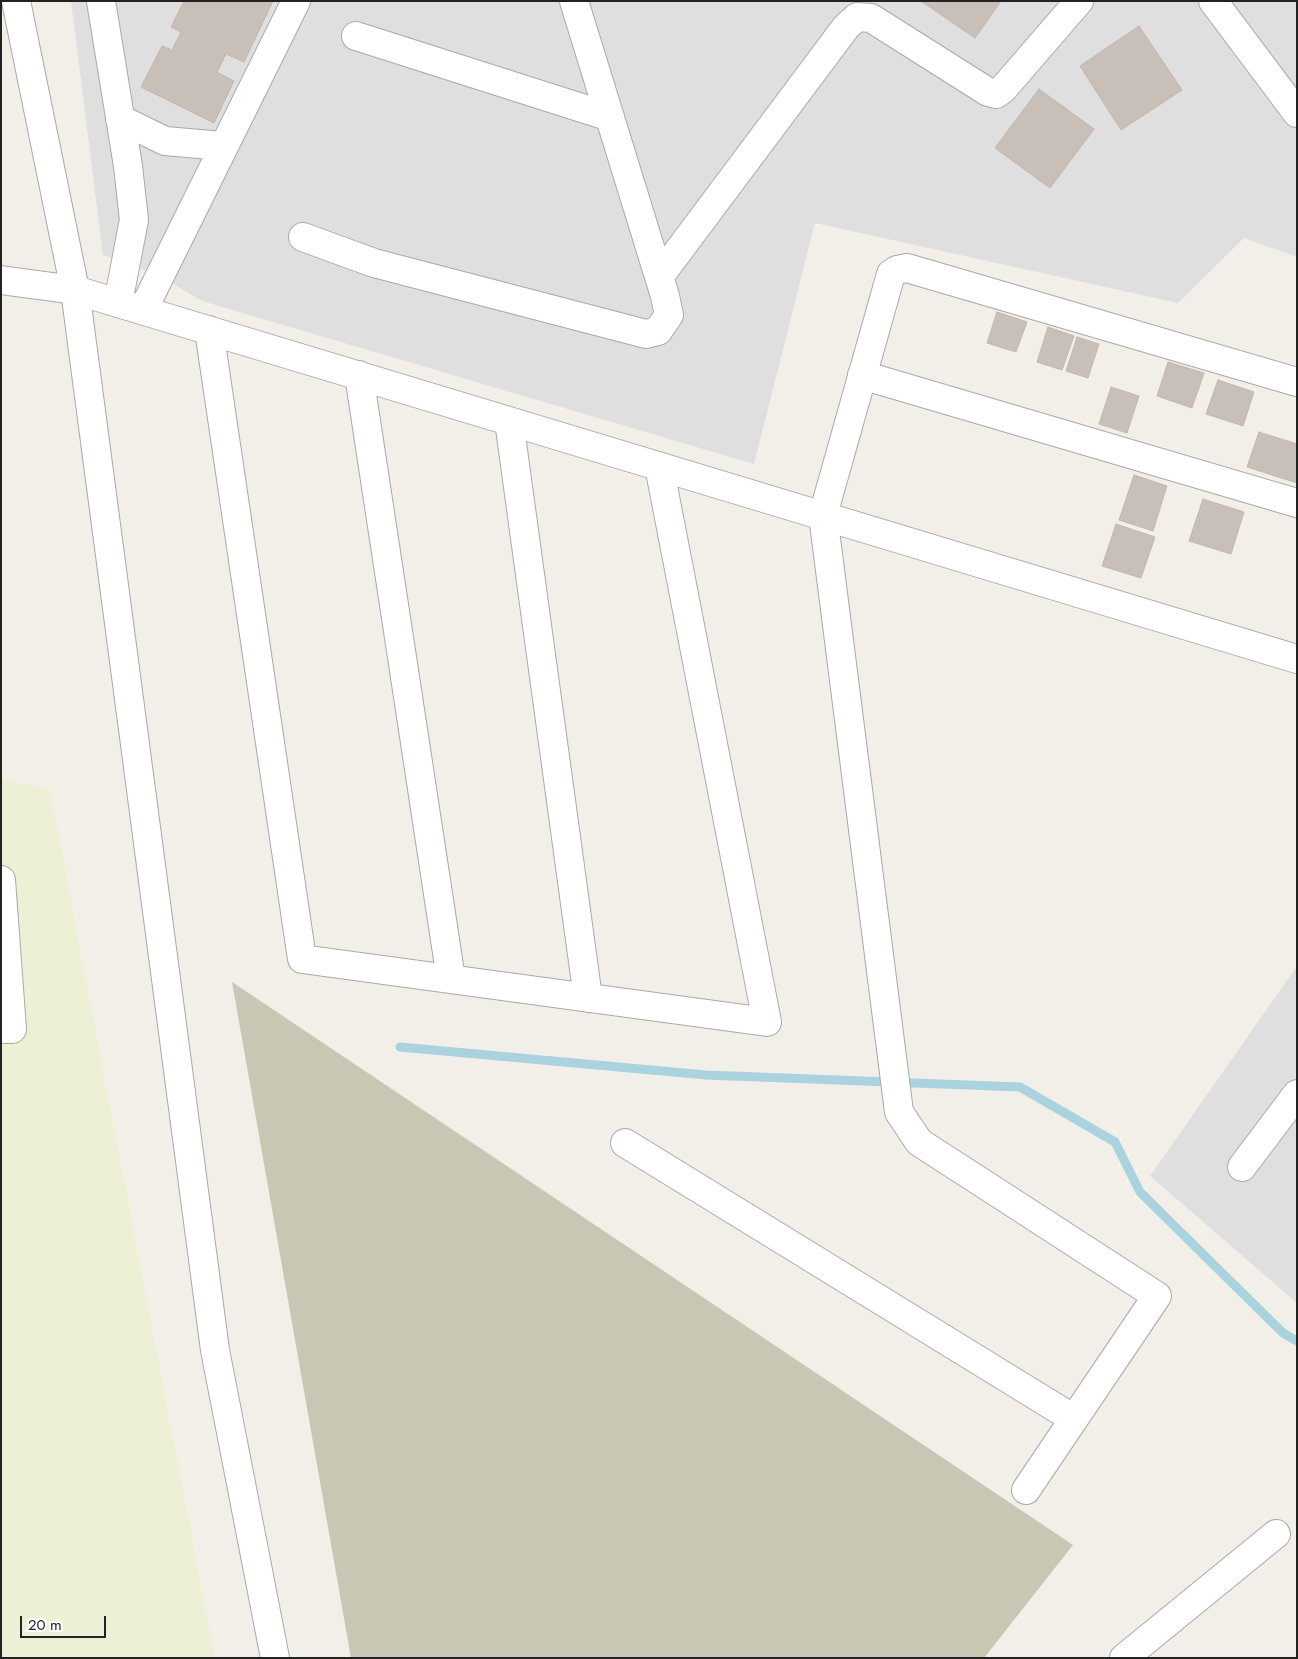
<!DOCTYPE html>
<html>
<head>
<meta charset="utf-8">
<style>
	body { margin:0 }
	#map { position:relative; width:1298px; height:1659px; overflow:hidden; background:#f2efe9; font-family:Jost,sans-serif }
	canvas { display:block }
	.frame { position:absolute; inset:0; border:2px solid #222; pointer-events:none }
	.scale { position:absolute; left:20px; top:1616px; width:86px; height:22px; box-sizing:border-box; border:2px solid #222; border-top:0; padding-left:6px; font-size:15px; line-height:18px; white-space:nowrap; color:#222; -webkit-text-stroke:4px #fff; paint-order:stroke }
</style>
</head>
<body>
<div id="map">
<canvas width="1298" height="1659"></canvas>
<div class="frame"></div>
<div class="scale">20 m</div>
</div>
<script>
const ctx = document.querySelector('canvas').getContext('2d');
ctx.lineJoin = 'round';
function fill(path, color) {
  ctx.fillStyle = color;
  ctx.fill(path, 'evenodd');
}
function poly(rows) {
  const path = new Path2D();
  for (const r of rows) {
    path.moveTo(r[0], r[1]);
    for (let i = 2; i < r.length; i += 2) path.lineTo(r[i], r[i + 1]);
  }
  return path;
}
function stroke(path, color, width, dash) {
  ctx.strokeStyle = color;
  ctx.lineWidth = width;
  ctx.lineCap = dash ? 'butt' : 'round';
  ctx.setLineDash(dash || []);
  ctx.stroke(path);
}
const residential = poly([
	[71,1,1297,1,1297,257,1244,238,1178,303,815,223,754,464,202,301,160,276,103,255],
	[1297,966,1297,1303,1150,1176]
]);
const construction = poly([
	[232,982,1073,1545,984,1658,351,1658]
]);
const farmland = poly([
	[1,778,50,790,215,1658,1,1658]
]);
const stream = poly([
	[400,1047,706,1075,1020,1087,1115,1142,1140,1192,1283,1333,1297,1341]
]);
const building = poly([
	[184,1,273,1,244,62,226,54,217,72,234,81,214,123,141,87,162,46,172,50,181,32,171,27,184,1],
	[921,1,1001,1,975,38,921,1],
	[1139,26,1182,90,1121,130,1080,66,1139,26],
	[1039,89,1094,129,1050,188,995,148,1039,89],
	[997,312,1027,322,1016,352,987,343,997,312],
	[1048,327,1074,336,1062,370,1037,362,1048,327],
	[1077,337,1099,344,1088,378,1066,371,1077,337],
	[1168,362,1204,373,1192,408,1157,396,1168,362],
	[1218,380,1254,392,1243,426,1206,414,1218,380],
	[1111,387,1139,396,1127,433,1099,424,1111,387],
	[1259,432,1297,444,1297,483,1247,467,1259,432],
	[1134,475,1167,486,1153,531,1119,520,1134,475],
	[1203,499,1244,512,1231,554,1189,541,1203,499],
	[1116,524,1155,537,1141,578,1102,566,1116,524]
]);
const minor = poly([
	[16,1,75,290,215,1350,275,1658],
	[101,1,128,166,134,220,118,303],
	[1213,1,1297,113],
	[356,36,610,117],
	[120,119,165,141,223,146],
	[303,237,374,263,646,334,658,331,669,315,665,296,574,1],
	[659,277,846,27,857,17,871,18,988,92,996,94,1003,89,1079,1],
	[1,280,75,290,1297,659],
	[143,310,296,1],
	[209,330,302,959,767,1022,659,466],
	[359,375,451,979],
	[862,375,1297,503],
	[509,421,588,998],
	[1,880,12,1029,1,1029],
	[625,1143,1074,1419],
	[1242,1167,1297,1094],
	[1026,1490,1157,1296,919,1142,899,1112,823,515,891,274,897,270,907,268,1297,382],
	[1124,1658,1276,1534]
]);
fill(residential, '#e0dfdf');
fill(construction, '#c7c7b4');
fill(farmland, '#eef0d5');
stroke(stream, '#aad3df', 9);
fill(building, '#c7bfb8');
stroke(building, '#c4b6ab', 1);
stroke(minor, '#a9a9a9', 30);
stroke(minor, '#fff', 28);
</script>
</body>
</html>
